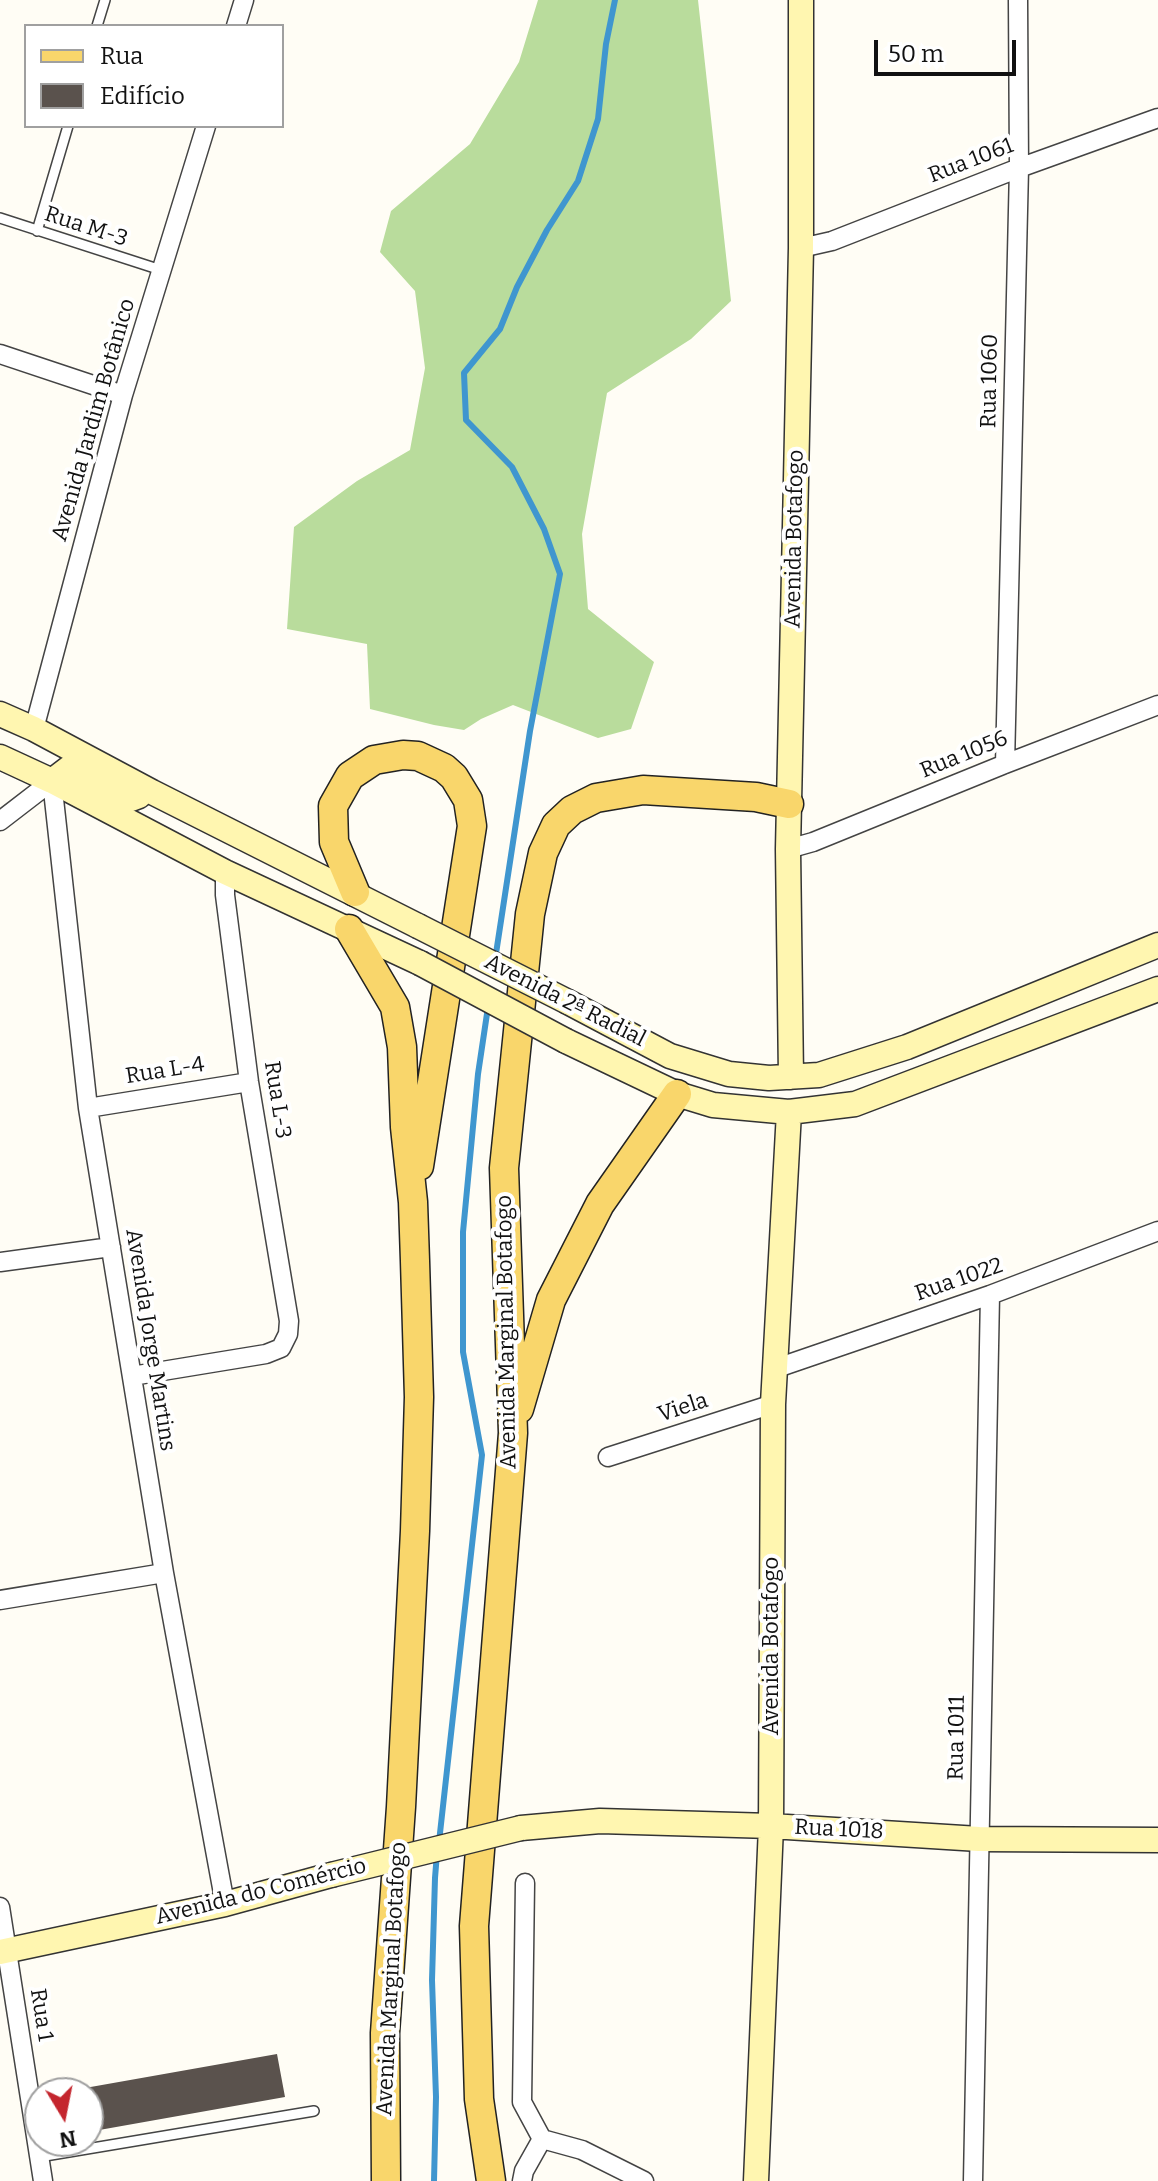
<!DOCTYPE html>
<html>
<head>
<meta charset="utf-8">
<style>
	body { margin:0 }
	#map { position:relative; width:1158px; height:2181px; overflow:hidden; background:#fffdf5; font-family:Bitter,serif }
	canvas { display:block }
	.legend { position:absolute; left:24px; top:24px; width:260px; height:104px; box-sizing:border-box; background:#fff; border:2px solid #a0a0a0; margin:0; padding:10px 14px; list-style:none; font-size:24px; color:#111 }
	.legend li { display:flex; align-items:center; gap:16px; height:40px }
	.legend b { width:40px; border:2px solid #a0a0a0 }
	.north { position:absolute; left:24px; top:2077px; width:80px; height:80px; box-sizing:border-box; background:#fff; border:2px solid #a0a0a0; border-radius:50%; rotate:170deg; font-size:22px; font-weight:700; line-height:32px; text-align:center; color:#111 }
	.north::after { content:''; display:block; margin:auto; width:28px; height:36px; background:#c4262e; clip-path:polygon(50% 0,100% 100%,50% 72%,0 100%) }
	.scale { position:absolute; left:874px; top:40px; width:142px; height:36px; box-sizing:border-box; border:4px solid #111; border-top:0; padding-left:10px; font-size:24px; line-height:28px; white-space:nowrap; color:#111; -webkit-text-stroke:6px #fff; paint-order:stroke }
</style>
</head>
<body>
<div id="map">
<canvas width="1158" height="2181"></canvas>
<ul class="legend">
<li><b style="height:10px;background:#f9d66b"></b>Rua</li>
<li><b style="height:22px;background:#5a524d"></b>Edifício</li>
</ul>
<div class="north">N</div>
<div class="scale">50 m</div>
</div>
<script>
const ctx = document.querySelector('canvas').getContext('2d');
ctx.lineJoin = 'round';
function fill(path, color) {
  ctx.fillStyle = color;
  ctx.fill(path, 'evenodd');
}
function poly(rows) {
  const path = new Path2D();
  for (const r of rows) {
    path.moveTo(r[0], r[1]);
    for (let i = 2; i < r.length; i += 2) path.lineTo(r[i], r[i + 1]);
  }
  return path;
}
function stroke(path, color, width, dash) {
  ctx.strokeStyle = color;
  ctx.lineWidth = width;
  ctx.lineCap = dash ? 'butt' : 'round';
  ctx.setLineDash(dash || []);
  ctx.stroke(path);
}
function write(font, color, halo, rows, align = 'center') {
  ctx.font = font + ' Bitter,serif';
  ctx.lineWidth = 8;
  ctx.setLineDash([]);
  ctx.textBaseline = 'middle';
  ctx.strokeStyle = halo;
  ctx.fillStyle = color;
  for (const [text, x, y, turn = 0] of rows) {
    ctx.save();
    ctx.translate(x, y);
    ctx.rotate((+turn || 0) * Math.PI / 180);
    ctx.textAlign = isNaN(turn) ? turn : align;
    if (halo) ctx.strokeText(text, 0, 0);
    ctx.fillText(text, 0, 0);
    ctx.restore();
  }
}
const forest = poly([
	[538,0,698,0,731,301,691,339,607,393,582,534,588,609,654,662,631,729,598,738,513,705,481,719,464,730,434,725,370,709,367,644,287,629,294,527,357,481,410,450,425,368,415,291,380,252,391,211,470,144,519,62]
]);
const stream = poly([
	[495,960,530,731,560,574,544,529,512,467,466,420,464,373,500,329,517,287,547,230,578,181,598,119,606,44,615,0],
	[439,1842,482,1455,463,1352,463,1232,478,1074,488,1007],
	[434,2181,436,2097,432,1980,435,1878,437,1853]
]);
const building = poly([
	[277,2054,285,2097,88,2132,88,2093,68,2093,68,2091]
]);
const lane = poly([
	[97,26,105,0],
	[0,218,161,270],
	[37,231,68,126],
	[39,2157,314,2111]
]);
const street = poly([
	[236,26,244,0],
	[801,248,832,241,1019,168,1158,118],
	[0,354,123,395],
	[34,729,123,395,206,126],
	[1005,764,1019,168,1018,0],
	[52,781,88,1108,164,1573,225,1904],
	[0,821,52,781],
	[788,849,813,842,1005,764,1158,705],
	[88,1108,249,1082],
	[0,1262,111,1247],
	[774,1369,990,1295,1158,1231],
	[132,1376,266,1354,281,1348,288,1334,289,1321,249,1082,225,895,225,872],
	[608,1457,773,1404],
	[0,1600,164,1573],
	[525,1883,522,2102,542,2139],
	[0,1907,43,2181],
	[542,2139,582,2150,644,2181],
	[522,2181,524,2171,542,2139],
	[973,2181,990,1295]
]);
const secondary = poly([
	[0,714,34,729,152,792,418,926],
	[0,757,52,781,225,872,420,963],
	[52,781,69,768,131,799,139,796],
	[568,1002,670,1056,729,1074,769,1078,819,1075,907,1047,1158,945],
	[566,1041,677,1094,713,1105,789,1112,855,1104,1158,989],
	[791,1077,788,849,801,248,801,0],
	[521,1828,600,1821,771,1826,979,1839,1158,1840],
	[0,1952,225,1904,331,1875],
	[756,2181,771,1826,773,1404,789,1112]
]);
const primary = poly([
	[355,892,334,842,333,806,350,776,374,760,403,755,418,756,444,768,454,777,468,800,472,826,419,1166],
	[349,929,395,1007,402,1047,405,1127,413,1202,415,1261,419,1397,415,1531,401,1807,385,2033,386,2181],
	[519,1409,551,1300,600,1204,677,1094],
	[491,2181,479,2099,474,1926,513,1433,504,1168,530,914,543,853,556,825,572,810,596,798,643,790,756,797,789,804]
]);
const secondaryBridge = poly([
	[418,926,568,1002],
	[420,963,566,1041],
	[331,1875,521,1828]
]);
const streetNames = [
	["Rua 1061",971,161,-21],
	["Rua M-3",86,227,18],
	["Rua 1060",990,381,-89],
	["Avenida Jardim Botânico",94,420,-74],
	["Avenida Botafogo",795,539,-89],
	["Rua 1056",964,755,-22],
	["Avenida 2ª Radial",565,1001,27],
	["Rua L-4",165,1071,-9],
	["Rua L-3",277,1100,81],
	["Rua 1022",959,1280,-19],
	["Avenida Marginal Botafogo",507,1332,-91],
	["Avenida Jorge Martins",150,1340,81],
	["Viela",683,1408,-18],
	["Avenida Botafogo",772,1646,-90],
	["Rua 1011",957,1738,-89],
	["Rua 1018",839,1830,3],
	["Avenida do Comércio",261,1892,-14],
	["Avenida Marginal Botafogo",392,1979,-87],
	["Rua 1",41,2015,81]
];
fill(forest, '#b9dc9c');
stroke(stream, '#3f96cf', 6);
fill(building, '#5a524d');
stroke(lane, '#444', 12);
stroke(street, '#444', 21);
stroke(secondary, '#333', 27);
stroke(primary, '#222', 31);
stroke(lane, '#fff', 9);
stroke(street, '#fff', 18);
stroke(secondary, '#fff6b0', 24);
stroke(primary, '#f9d66b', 28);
stroke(secondaryBridge, '#333', 27, []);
stroke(secondaryBridge, '#fff6b0', 24);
write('22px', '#111', '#fff', streetNames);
</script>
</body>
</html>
